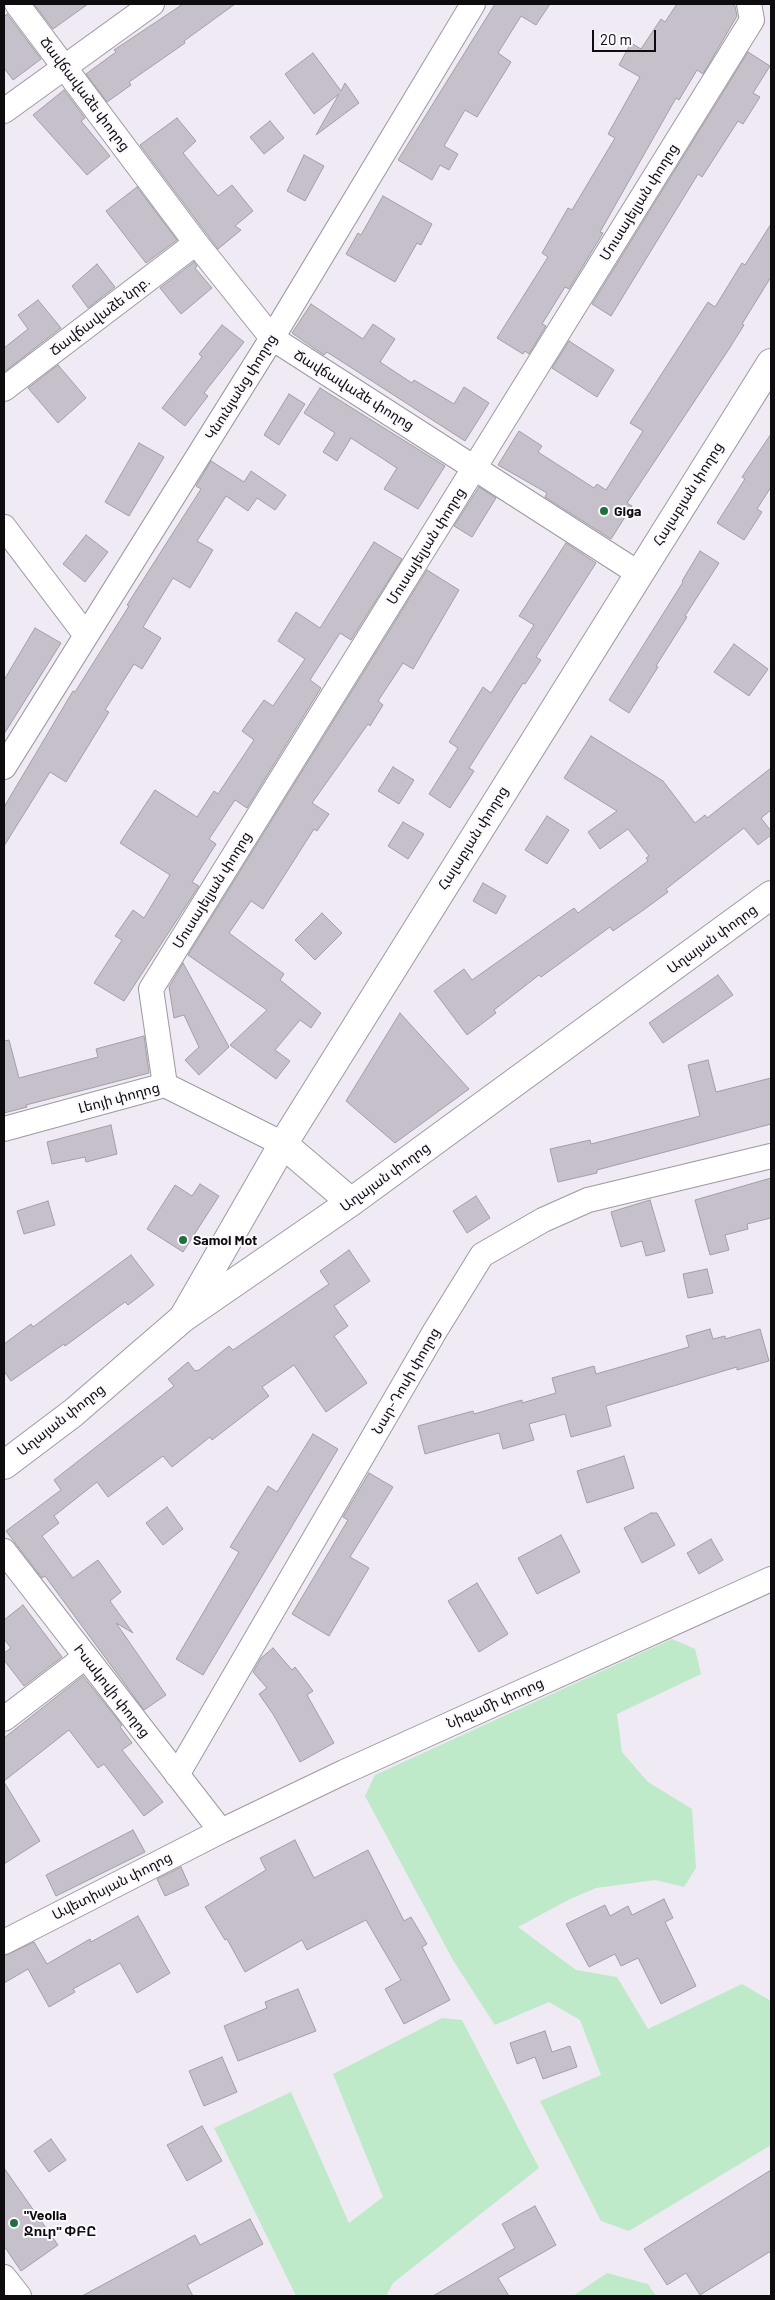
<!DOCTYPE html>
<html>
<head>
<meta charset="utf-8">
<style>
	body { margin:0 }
	#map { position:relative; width:775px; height:2300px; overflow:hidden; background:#efeaf4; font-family:Barlow,sans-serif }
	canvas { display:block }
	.frame { position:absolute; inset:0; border:5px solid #0e0c0f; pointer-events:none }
	.scale { position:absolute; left:592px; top:30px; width:64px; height:22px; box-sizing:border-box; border:2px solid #0e0c0f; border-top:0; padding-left:6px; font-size:15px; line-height:18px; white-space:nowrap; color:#0e0c0f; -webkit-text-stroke:4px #fbf8fe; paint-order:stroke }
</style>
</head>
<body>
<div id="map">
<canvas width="775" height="2300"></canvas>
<div class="frame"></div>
<div class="scale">20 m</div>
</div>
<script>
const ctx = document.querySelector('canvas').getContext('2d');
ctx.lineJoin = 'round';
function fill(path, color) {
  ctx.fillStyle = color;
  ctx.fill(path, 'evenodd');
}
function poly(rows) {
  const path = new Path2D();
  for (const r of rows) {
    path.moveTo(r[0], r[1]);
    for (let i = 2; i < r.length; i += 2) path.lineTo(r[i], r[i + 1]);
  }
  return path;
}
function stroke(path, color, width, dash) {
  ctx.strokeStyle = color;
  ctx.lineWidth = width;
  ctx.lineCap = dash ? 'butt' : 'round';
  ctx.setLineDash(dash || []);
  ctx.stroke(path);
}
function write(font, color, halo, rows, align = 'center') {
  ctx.font = font + ' Barlow,"Noto Sans Armenian",sans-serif';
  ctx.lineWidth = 4;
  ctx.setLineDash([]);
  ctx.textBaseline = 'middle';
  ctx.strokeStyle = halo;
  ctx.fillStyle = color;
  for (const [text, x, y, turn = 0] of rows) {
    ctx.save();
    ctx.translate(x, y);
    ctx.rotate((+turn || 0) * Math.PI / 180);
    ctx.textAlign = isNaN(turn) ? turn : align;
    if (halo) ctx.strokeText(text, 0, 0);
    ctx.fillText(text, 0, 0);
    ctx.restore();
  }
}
const green = poly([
	[672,1639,695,1649,701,1674,617,1714,622,1752,648,1782,692,1809,696,1868,684,1887,655,1880,596,1888,570,1899,518,1927,576,1970,617,1977,648,2029,742,1984,771,2001,771,2145,629,2231,601,2221,540,2101,601,2075,580,2020,549,2002,495,2025,454,1962,365,1796,375,1775],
	[442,2018,462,2020,539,2168,393,2283,386,2296,296,2296,214,2128,291,2092,349,2223,383,2197,333,2074],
	[607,2273,648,2284,656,2296,573,2296]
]);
const building = poly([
	[34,4,88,4,53,29,34,4],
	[183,4,235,4,184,41,185,43,129,82,131,85,107,102,86,74,116,52,114,50,183,4],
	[495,4,550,4,536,25,521,16,498,53,511,62,477,117,465,110,444,146,458,154,449,170,440,165,432,180,398,160,495,4],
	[677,4,732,4,735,6,737,16,703,74,697,70,679,100,676,98,600,232,603,233,569,289,565,287,542,324,546,326,529,354,525,351,523,354,497,338,548,257,542,253,568,208,572,210,615,138,608,134,640,77,619,65,631,43,641,49,661,19,665,22,677,4],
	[7,14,41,59,13,80,4,68,4,17,7,14],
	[748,52,770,66,753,93,760,97,743,124,738,121,702,177,698,174,611,316,592,304,748,52],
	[313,53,341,91,345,83,359,103,316,135,339,94,314,114,285,74,313,53],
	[64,90,85,118,81,121,110,156,87,175,33,115,64,90],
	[177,118,196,141,183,153,218,196,232,185,253,211,235,226,241,230,218,249,140,145,177,118],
	[270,121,284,138,264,154,250,137,270,121],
	[304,155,324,166,305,201,287,191,304,155],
	[137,187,177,240,146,263,106,211,137,187],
	[383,196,432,224,421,245,417,243,395,282,346,254,358,233,361,235,383,196],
	[771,224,771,277,742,324,744,325,729,349,627,503,632,506,611,539,545,497,547,493,498,465,519,431,542,446,538,452,594,488,597,484,606,490,643,431,630,423,708,302,715,307,742,263,745,265,771,224],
	[194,262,197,266,195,268,212,288,181,314,160,288,194,262],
	[97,264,115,287,88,308,72,286,97,264],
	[38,300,61,328,4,372,4,348,28,329,18,315,38,300],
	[311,304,363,339,373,324,395,339,380,362,412,383,414,380,454,404,464,387,489,403,465,441,327,352,324,355,292,333,311,304],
	[222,325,244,342,204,393,208,396,185,426,162,408,202,357,199,354,222,325],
	[569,341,614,370,597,397,552,368,569,341],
	[58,365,86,398,58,423,28,388,58,365],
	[320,388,445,466,418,509,384,489,397,468,351,438,337,461,323,452,335,433,304,413,320,388],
	[289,394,305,404,279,445,264,435,289,394],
	[771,434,771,487,757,509,762,512,744,540,717,523,745,479,742,477,771,434],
	[139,443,164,457,129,516,105,502,139,443],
	[211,461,244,482,251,471,286,495,275,510,257,498,248,511,226,496,197,541,213,550,190,588,173,578,143,627,161,638,142,669,134,664,105,710,109,712,66,782,50,772,4,846,4,807,73,691,75,692,129,606,127,605,201,489,196,486,211,461],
	[479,487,496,498,472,537,454,526,479,487],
	[86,535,108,552,85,582,63,564,86,535],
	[374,542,402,559,351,640,340,633,310,680,321,688,247,808,235,800,209,839,216,844,192,882,199,886,124,1001,94,983,122,940,115,936,133,910,144,918,170,875,120,843,155,790,197,817,214,791,218,794,254,740,242,731,264,700,273,706,305,659,278,641,296,612,320,628,374,542],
	[566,543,596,563,536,657,541,660,525,684,523,683,469,768,474,771,450,808,429,794,458,748,449,742,483,687,491,693,534,625,519,616,566,543],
	[700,551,719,563,685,616,687,617,656,666,658,667,629,713,609,700,683,582,682,581,700,551],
	[427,570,459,590,413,669,403,663,378,701,383,705,370,726,368,724,312,803,329,814,317,831,314,829,263,909,251,901,229,933,284,974,280,980,321,1013,311,1028,300,1020,275,1050,290,1061,276,1079,230,1045,267,1010,188,955,427,570],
	[35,628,61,643,4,734,4,680,35,628],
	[734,644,768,669,749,696,714,672,734,644],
	[591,736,663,781,695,823,705,815,707,818,771,768,771,810,761,818,771,831,771,835,758,845,744,828,666,889,668,892,642,911,613,931,610,927,541,977,539,975,494,1010,496,1013,467,1035,434,991,464,969,472,980,574,908,578,913,648,861,646,858,649,856,628,829,600,849,588,832,617,811,564,778,591,736],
	[393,767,414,780,399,804,378,791,393,767],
	[547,816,569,830,547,864,525,850,547,816],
	[403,822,424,834,408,859,388,846,403,822],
	[483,883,506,896,496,914,473,901,483,883],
	[322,913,342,933,315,960,295,940,322,913],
	[183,963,229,1047,199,1075,185,1060,199,1047,184,1015,174,1018,169,987,183,963],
	[718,975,733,995,663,1043,649,1023,718,975],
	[400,1013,469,1089,395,1143,346,1101,400,1013],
	[144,1036,149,1073,26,1105,27,1107,4,1113,4,1041,9,1040,19,1078,98,1057,96,1049,144,1036],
	[708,1060,716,1092,771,1078,771,1124,597,1170,597,1173,558,1182,550,1149,590,1140,591,1144,700,1116,688,1065,708,1060],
	[111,1125,117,1154,86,1162,85,1157,52,1164,47,1142,111,1125],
	[771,1178,771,1218,747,1224,748,1229,725,1235,729,1250,710,1255,695,1200,771,1178],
	[200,1184,219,1196,183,1252,147,1229,175,1185,192,1196,200,1184],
	[476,1196,490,1218,467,1233,453,1211,476,1196],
	[650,1200,665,1251,646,1256,642,1241,621,1247,611,1212,650,1200],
	[48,1201,55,1225,24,1234,17,1211,48,1201],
	[349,1250,370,1281,334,1306,348,1326,334,1336,367,1383,326,1412,294,1365,262,1387,269,1396,212,1440,210,1437,172,1467,163,1456,108,1497,97,1482,54,1516,59,1523,42,1536,73,1578,98,1560,121,1592,110,1601,133,1633,116,1623,166,1695,144,1710,45,1576,42,1578,6,1531,61,1490,54,1480,174,1386,168,1379,188,1362,195,1371,199,1370,229,1346,233,1350,329,1284,320,1271,349,1250],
	[131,1255,154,1285,128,1305,125,1302,65,1346,64,1344,11,1381,4,1371,4,1344,31,1324,33,1327,131,1255],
	[707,1269,713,1293,688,1298,683,1274,707,1269],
	[710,1329,713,1339,725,1336,725,1339,760,1329,769,1361,737,1370,737,1367,606,1406,611,1426,571,1437,565,1414,529,1424,534,1440,503,1449,499,1433,425,1454,418,1426,473,1411,474,1414,522,1400,522,1403,556,1393,552,1378,594,1366,596,1374,689,1347,686,1336,710,1329],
	[313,1434,338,1449,203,1675,176,1659,239,1552,230,1547,268,1486,277,1492,313,1434],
	[624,1456,634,1488,587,1503,577,1471,624,1456],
	[369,1473,393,1487,350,1557,369,1568,329,1636,292,1614,348,1520,343,1517,369,1473],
	[167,1507,183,1529,163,1545,146,1523,167,1507],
	[651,1513,657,1513,675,1545,642,1563,624,1528,651,1513],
	[561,1535,580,1572,537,1594,518,1558,561,1535],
	[711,1539,723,1560,699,1574,687,1553,711,1539],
	[477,1583,508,1634,479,1652,448,1601,477,1583],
	[23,1605,62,1657,24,1686,4,1660,4,1653,11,1648,4,1639,4,1620,23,1605],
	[273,1648,292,1670,295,1667,313,1691,307,1695,334,1743,300,1762,273,1714,259,1694,267,1688,253,1672,261,1658,273,1648],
	[83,1676,122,1725,120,1727,132,1743,122,1750,163,1802,144,1816,104,1764,98,1768,69,1730,4,1781,4,1738,83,1676],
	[4,1782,40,1841,4,1864,4,1782],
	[133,1830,145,1852,56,1896,46,1875,133,1830],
	[295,1840,314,1878,368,1850,404,1921,411,1917,427,1944,422,1947,450,2000,404,2024,385,1989,401,1980,366,1920,307,1950,302,1940,245,1972,227,1939,225,1940,205,1907,266,1870,260,1858,295,1840],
	[181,1867,189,1885,165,1896,157,1879,181,1867],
	[664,1899,673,1918,665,1922,696,1986,661,2004,638,1958,621,1966,615,1954,589,1967,566,1924,605,1905,610,1916,628,1906,632,1915,664,1899],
	[138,1916,170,1973,137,1993,120,1963,73,1989,75,1992,49,2007,28,1969,4,1983,4,1956,34,1942,47,1964,90,1939,91,1942,138,1916],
	[298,1989,316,2031,238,2061,224,2026,267,2008,265,2002,298,1989],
	[545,2031,552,2052,570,2046,577,2067,543,2079,535,2057,517,2064,510,2043,545,2031],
	[222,2057,237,2092,204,2106,189,2071,222,2057],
	[202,2126,222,2161,187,2181,167,2145,202,2126],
	[51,2139,66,2160,49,2172,34,2151,51,2139],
	[4,2168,58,2245,21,2271,4,2246,4,2168],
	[771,2170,771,2251,700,2295,686,2273,667,2285,644,2249,771,2170],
	[535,2206,556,2245,498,2278,509,2296,433,2296,515,2248,502,2224,535,2206],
	[250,2219,263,2244,187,2285,193,2296,82,2296,195,2235,200,2245,250,2219]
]);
const street = poly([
	[17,4,196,243,272,338,638,573],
	[4,111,152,4],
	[4,389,196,243],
	[4,527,85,634],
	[4,767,272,338,473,4],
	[165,1085,151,989,752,20,749,4],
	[4,1129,165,1085,283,1144],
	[4,1551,221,1831],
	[4,1719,85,1657],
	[177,1775,435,1331,482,1255,543,1220,588,1200,771,1156],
	[4,1942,221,1831,344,1772,771,1579],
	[4,2277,19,2296]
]);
const secondary = poly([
	[283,1144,351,1202],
	[183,1318,283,1144,771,363],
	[4,1465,73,1413,183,1318,351,1202,771,895]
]);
const markers = [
	[604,511,5,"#1f6f3f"],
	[183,1240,5,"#1f6f3f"],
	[14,2223,5,"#1f6f3f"]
];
const streetNames = [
	["Ճավճավաձե փողոց",85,94,53],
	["Մուսայելյան փողոց",639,202,-58],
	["Ճավճավաձե նրբ.",100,316,-37],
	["Կնունյանց փողոց",241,387,-58],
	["Ճավճավաձե փողոց",354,390,32],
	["Հալաբյան փողոց",688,494,-58],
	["Մուսայելյան փողոց",426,546,-58],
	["Հալաբյան փողոց",473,838,-58],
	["Մուսայելյան փողոց",212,890,-58],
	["Աղայան փողոց",712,939,-36],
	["Լեոյի փողոց",119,1098,-15],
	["Աղայան փողոց",385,1177,-36],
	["Նար-Դոսի փողոց",406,1381,-60],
	["Աղայան փողոց",61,1420,-38],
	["Իսակովի փողոց",112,1691,52],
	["Նիզամի փողոց",495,1703,-24],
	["Ավետիսյան փողոց",112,1886,-27]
];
const poiNames = [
	["Giga",614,511],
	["Samoi Mot",193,1240],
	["\"Veolia",24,2215],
	["Ջուր\" ՓԲԸ",24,2231]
];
fill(green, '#bfeaca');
fill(building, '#c5c0ca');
stroke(building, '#a29ea7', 1);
stroke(street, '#9d99a2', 26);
stroke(secondary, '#9d99a2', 30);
stroke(street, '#fff', 24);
stroke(secondary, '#fff', 28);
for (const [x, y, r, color] of markers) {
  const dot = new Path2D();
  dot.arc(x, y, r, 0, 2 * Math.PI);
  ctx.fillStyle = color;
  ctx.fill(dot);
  stroke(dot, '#fbf8fe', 2);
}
write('14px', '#0e0c0f', '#fbf8fe', streetNames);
write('bold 14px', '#0e0c0f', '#fbf8fe', poiNames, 'left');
</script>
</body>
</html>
